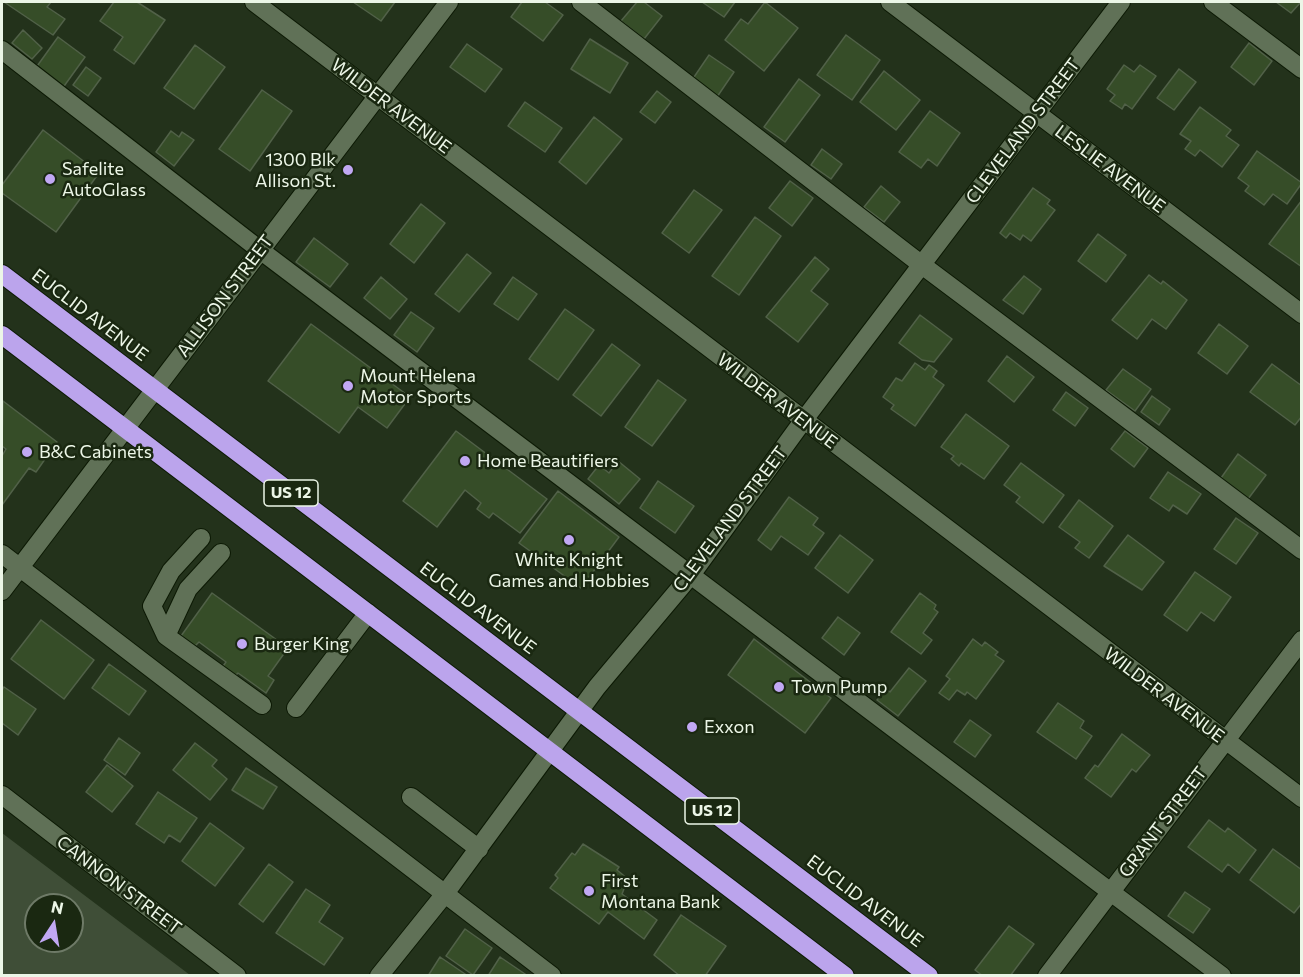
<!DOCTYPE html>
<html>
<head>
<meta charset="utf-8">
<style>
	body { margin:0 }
	#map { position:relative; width:1303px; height:977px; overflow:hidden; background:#23321b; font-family:Commissioner,sans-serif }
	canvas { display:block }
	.frame { position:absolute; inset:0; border:3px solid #ecf6e7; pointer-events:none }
	.north { position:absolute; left:24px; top:893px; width:60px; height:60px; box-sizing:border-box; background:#1a2811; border:2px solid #6e7a67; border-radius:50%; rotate:12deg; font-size:16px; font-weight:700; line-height:24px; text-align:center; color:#ecf6e7 }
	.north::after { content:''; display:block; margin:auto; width:21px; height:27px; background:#c1a8f3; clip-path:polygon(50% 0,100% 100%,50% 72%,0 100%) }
</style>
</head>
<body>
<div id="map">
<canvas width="1303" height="977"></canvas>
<div class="frame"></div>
<div class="north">N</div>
</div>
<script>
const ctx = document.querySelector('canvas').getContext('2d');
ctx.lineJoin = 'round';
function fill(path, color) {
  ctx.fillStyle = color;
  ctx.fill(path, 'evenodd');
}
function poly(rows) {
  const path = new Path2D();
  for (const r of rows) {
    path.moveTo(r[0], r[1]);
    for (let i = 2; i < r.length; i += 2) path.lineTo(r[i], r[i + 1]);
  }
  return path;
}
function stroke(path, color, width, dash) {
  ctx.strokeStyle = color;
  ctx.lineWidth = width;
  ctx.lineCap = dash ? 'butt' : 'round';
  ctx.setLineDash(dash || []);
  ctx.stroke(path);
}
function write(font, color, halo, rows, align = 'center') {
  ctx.font = font + ' Commissioner,sans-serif';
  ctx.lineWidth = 5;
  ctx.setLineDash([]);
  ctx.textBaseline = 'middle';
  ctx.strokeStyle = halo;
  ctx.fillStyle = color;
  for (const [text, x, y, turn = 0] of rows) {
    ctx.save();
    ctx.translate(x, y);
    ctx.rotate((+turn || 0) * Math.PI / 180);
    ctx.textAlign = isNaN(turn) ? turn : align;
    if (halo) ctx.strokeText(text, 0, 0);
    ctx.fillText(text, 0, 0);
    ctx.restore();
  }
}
const green = poly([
	[2,833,190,975,2,975],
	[36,905,72,905,72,941,36,941]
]);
const building = poly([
	[4,2,51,2,47,7,65,19,53,35,4,2],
	[114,2,137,2,165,20,134,64,114,50,123,37,100,21,114,2],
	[353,2,395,2,381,21,353,2],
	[522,2,545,2,563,15,543,41,511,17,522,2],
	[637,2,644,2,662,16,644,39,621,21,637,2],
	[702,2,735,2,724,17,702,2],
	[765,2,798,28,764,71,725,40,741,19,748,24,765,2],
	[1276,2,1301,2,1291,13,1276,2],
	[23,30,42,48,32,59,12,43,23,30],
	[846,35,880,60,852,100,817,75,846,35],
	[58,37,85,57,62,89,35,69,58,37],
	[590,39,628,63,610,93,571,69,590,39],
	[1249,43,1272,61,1254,85,1231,67,1249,43],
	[467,44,502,69,485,92,450,67,467,44],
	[195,45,225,67,194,109,164,88,195,45],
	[709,55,734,72,717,97,692,80,709,55],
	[1124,65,1134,72,1140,65,1156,76,1132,109,1125,104,1122,109,1110,101,1115,95,1107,89,1124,65],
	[86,67,101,78,88,96,73,85,86,67],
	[1179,69,1196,82,1174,110,1157,98,1179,69],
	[884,71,920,100,896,130,860,102,884,71],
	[799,79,820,95,785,142,764,127,799,79],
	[262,90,292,111,250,171,219,149,262,90],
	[657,91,671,102,655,123,640,112,657,91],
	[525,102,562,128,545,152,508,126,525,102],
	[1200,107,1231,130,1226,136,1239,145,1222,167,1200,150,1195,156,1185,149,1191,141,1180,134,1200,107],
	[930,111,960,133,937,166,928,159,921,168,899,152,930,111],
	[594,117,622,139,586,184,559,162,594,117],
	[43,130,99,173,56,232,2,193,2,185,43,130],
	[171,131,179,137,182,132,194,140,174,166,156,152,171,131],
	[822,149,842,164,831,179,811,165,822,149],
	[1257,151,1302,183,1287,204,1273,194,1264,205,1245,191,1249,186,1238,178,1257,151],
	[790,181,813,198,792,226,769,208,790,181],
	[881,186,900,202,884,222,864,207,881,186],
	[1033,188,1050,200,1047,204,1055,210,1031,241,1023,235,1020,240,1010,233,1006,238,1000,233,1033,188],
	[694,190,722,210,689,253,662,233,694,190],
	[1302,200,1302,267,1269,244,1302,200],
	[421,204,445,223,414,263,390,244,421,204],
	[755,217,781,236,739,295,712,276,755,217],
	[1098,234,1126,255,1106,282,1078,261,1098,234],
	[314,238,348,264,330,287,296,262,314,238],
	[467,254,491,273,459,312,435,294,467,254],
	[815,257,829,269,811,291,828,304,798,342,766,317,815,257],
	[1149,275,1161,284,1163,281,1187,300,1166,329,1152,319,1137,339,1112,320,1149,275],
	[1024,276,1041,289,1023,314,1003,300,1024,276],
	[381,277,407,299,390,319,364,298,381,277],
	[513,277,537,294,518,320,494,304,513,277],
	[565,309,594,330,558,380,529,359,565,309],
	[411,312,434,328,417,352,394,335,411,312],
	[920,315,952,339,934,362,922,360,899,343,920,315],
	[311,324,410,397,387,428,358,407,339,433,268,381,311,324],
	[1219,324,1248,346,1227,374,1198,353,1219,324],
	[612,344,640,365,601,416,573,395,612,344],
	[1007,356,1034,377,1014,402,988,381,1007,356],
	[915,363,925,370,929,365,937,371,933,377,944,385,915,426,891,409,894,405,883,397,896,378,902,381,915,363],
	[1272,364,1302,386,1302,416,1295,425,1250,392,1272,364],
	[1123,369,1151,389,1135,411,1106,390,1123,369],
	[658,380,686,400,652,446,625,427,658,380],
	[1066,392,1088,408,1075,426,1053,410,1066,392],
	[1152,396,1170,409,1159,425,1141,412,1152,396],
	[3,401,57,442,36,472,29,468,2,505,2,456,6,449,2,446,3,401],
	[966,414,1009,446,984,479,961,463,959,466,951,459,954,456,941,447,966,414],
	[456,431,547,499,520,533,493,513,489,518,477,509,481,503,465,490,437,527,403,501,456,431],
	[1125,431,1148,448,1134,467,1111,449,1125,431],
	[1238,454,1266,475,1248,499,1221,478,1238,454],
	[618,461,640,479,619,504,588,479,599,465,609,473,618,461],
	[1021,463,1064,495,1043,523,1016,502,1020,497,1004,485,1021,463],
	[1168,472,1201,494,1187,514,1173,505,1169,511,1150,498,1168,472],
	[658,481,694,506,675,533,640,508,658,481],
	[558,491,619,537,581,588,519,543,558,491],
	[789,497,818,518,813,525,824,533,808,555,781,536,771,550,758,540,789,497],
	[1079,500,1113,526,1089,558,1075,548,1080,542,1059,527,1079,500],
	[1236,518,1258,533,1236,564,1214,549,1236,518],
	[840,535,873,560,848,593,815,568,840,535],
	[1128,535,1164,562,1142,590,1104,566,1128,535],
	[1195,572,1231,597,1214,621,1201,612,1187,631,1164,615,1195,572],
	[212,593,288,648,268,676,274,680,266,693,238,673,233,678,221,669,226,662,199,642,195,646,181,636,212,593],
	[920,593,936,605,934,609,938,612,923,633,932,640,921,654,891,632,920,593],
	[838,617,860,633,844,655,822,638,838,617],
	[41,620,94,660,64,699,11,659,41,620],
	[754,639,831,698,805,733,728,675,754,639],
	[973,639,982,646,985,642,998,652,995,655,1004,661,976,699,967,692,965,695,957,690,949,700,939,693,950,679,946,676,973,639],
	[109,664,146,691,129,715,92,688,109,664],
	[909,668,926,681,898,716,877,700,886,689,890,692,909,668],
	[4,687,36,709,18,735,2,723,2,690,4,687],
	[1058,703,1084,721,1080,728,1092,736,1076,759,1037,732,1058,703],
	[970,720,991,735,975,757,954,742,970,720],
	[1122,734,1150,755,1136,772,1132,769,1111,797,1085,778,1095,765,1098,767,1122,734],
	[119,738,140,753,125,775,104,760,119,738],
	[195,743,217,760,212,766,227,779,210,800,173,770,195,743],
	[107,765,133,786,112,812,86,792,107,765],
	[246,768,277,787,263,809,232,790,246,768],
	[158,792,197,818,180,842,169,835,164,843,136,824,158,792],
	[1209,820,1225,832,1228,828,1256,850,1239,873,1228,864,1222,872,1188,847,1209,820],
	[210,823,244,848,215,886,182,861,210,823],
	[583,844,619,867,617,870,628,879,622,894,657,920,644,939,608,912,599,924,550,888,558,878,555,875,572,853,575,855,583,844],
	[1273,849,1302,870,1302,903,1294,913,1250,880,1273,849],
	[269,864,293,882,263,922,239,904,269,864],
	[306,889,330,905,319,922,343,938,324,965,276,933,306,889],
	[1185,892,1210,909,1193,933,1168,916,1185,892],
	[681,915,726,946,705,976,680,976,654,955,681,915],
	[1009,926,1034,944,1010,976,983,976,975,970,1009,926],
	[465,929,492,948,473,975,446,956,465,929],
	[440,957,468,976,428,976,440,957],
	[500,957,528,976,488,976,500,957]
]);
const minor = poly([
	[254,2,1302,798],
	[581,2,922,265,1302,550],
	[890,2,1302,314],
	[1213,2,1302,69],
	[2,50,260,250,1222,976],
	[201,538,171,571,152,606,166,636,262,705],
	[2,554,552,976],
	[2,591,449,2],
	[166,636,188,589,221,553],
	[296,708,368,613],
	[2,795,237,976],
	[411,797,479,849],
	[379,976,444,895,597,687,691,575,803,421,1121,2],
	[1047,976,1302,640]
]);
const highway = poly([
	[2,274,929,976],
	[2,335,845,976]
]);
const markers = [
	[348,170,6,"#c1a8f3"],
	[50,179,6,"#c1a8f3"],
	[348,386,6,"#c1a8f3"],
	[27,452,6,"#c1a8f3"],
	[465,461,6,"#c1a8f3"],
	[569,540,6,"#c1a8f3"],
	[242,644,6,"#c1a8f3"],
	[779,687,6,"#c1a8f3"],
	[692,727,6,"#c1a8f3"],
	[589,891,6,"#c1a8f3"]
];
const shields = [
	[291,493,54],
	[712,811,54]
];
const shieldNames = [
	["US 12",291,493],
	["US 12",712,811]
];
const streetNames = [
	["WILDER AVENUE",391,106,37],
	["CLEVELAND STREET",1023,131,-53],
	["LESLIE AVENUE",1110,169,37],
	["ALLISON STREET",225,296,-53],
	["EUCLID AVENUE",90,315,37],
	["WILDER AVENUE",777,401,37],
	["CLEVELAND STREET",730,519,-53],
	["EUCLID AVENUE",478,608,37],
	["WILDER AVENUE",1164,695,37],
	["GRANT STREET",1163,822,-53],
	["CANNON STREET",119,885,37],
	["EUCLID AVENUE",865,901,37]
];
const poiNames = [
	["1300 Blk",336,160,"right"],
	["Allison St.",336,181,"right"],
	["Safelite",62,169],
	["AutoGlass",62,190],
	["Mount Helena",360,376],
	["Motor Sports",360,397],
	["B&C Cabinets",39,452],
	["Home Beautifiers",477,461],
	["White Knight",569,560,"center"],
	["Games and Hobbies",569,581,"center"],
	["Burger King",254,644],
	["Town Pump",791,687],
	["Exxon",704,727],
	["First",601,881],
	["Montana Bank",601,902]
];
fill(green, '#3f4e37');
fill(building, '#364d28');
stroke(building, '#516148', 1.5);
stroke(minor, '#0c1904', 20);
stroke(highway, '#0c1904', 20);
stroke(minor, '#607157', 18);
stroke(highway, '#bba4ec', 18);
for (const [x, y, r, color] of markers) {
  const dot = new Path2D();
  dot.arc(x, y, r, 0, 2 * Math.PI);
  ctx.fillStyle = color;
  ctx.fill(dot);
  stroke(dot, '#1a2811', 2);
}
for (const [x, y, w] of shields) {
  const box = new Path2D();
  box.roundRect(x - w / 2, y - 13, w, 26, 4.5);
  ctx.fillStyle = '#1a2811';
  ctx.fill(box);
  stroke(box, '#ecf6e7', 1.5);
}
write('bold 16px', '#ecf6e7', null, shieldNames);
write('18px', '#ecf6e7', '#1a2811', streetNames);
write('18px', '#ecf6e7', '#1a2811', poiNames, 'left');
</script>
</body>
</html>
